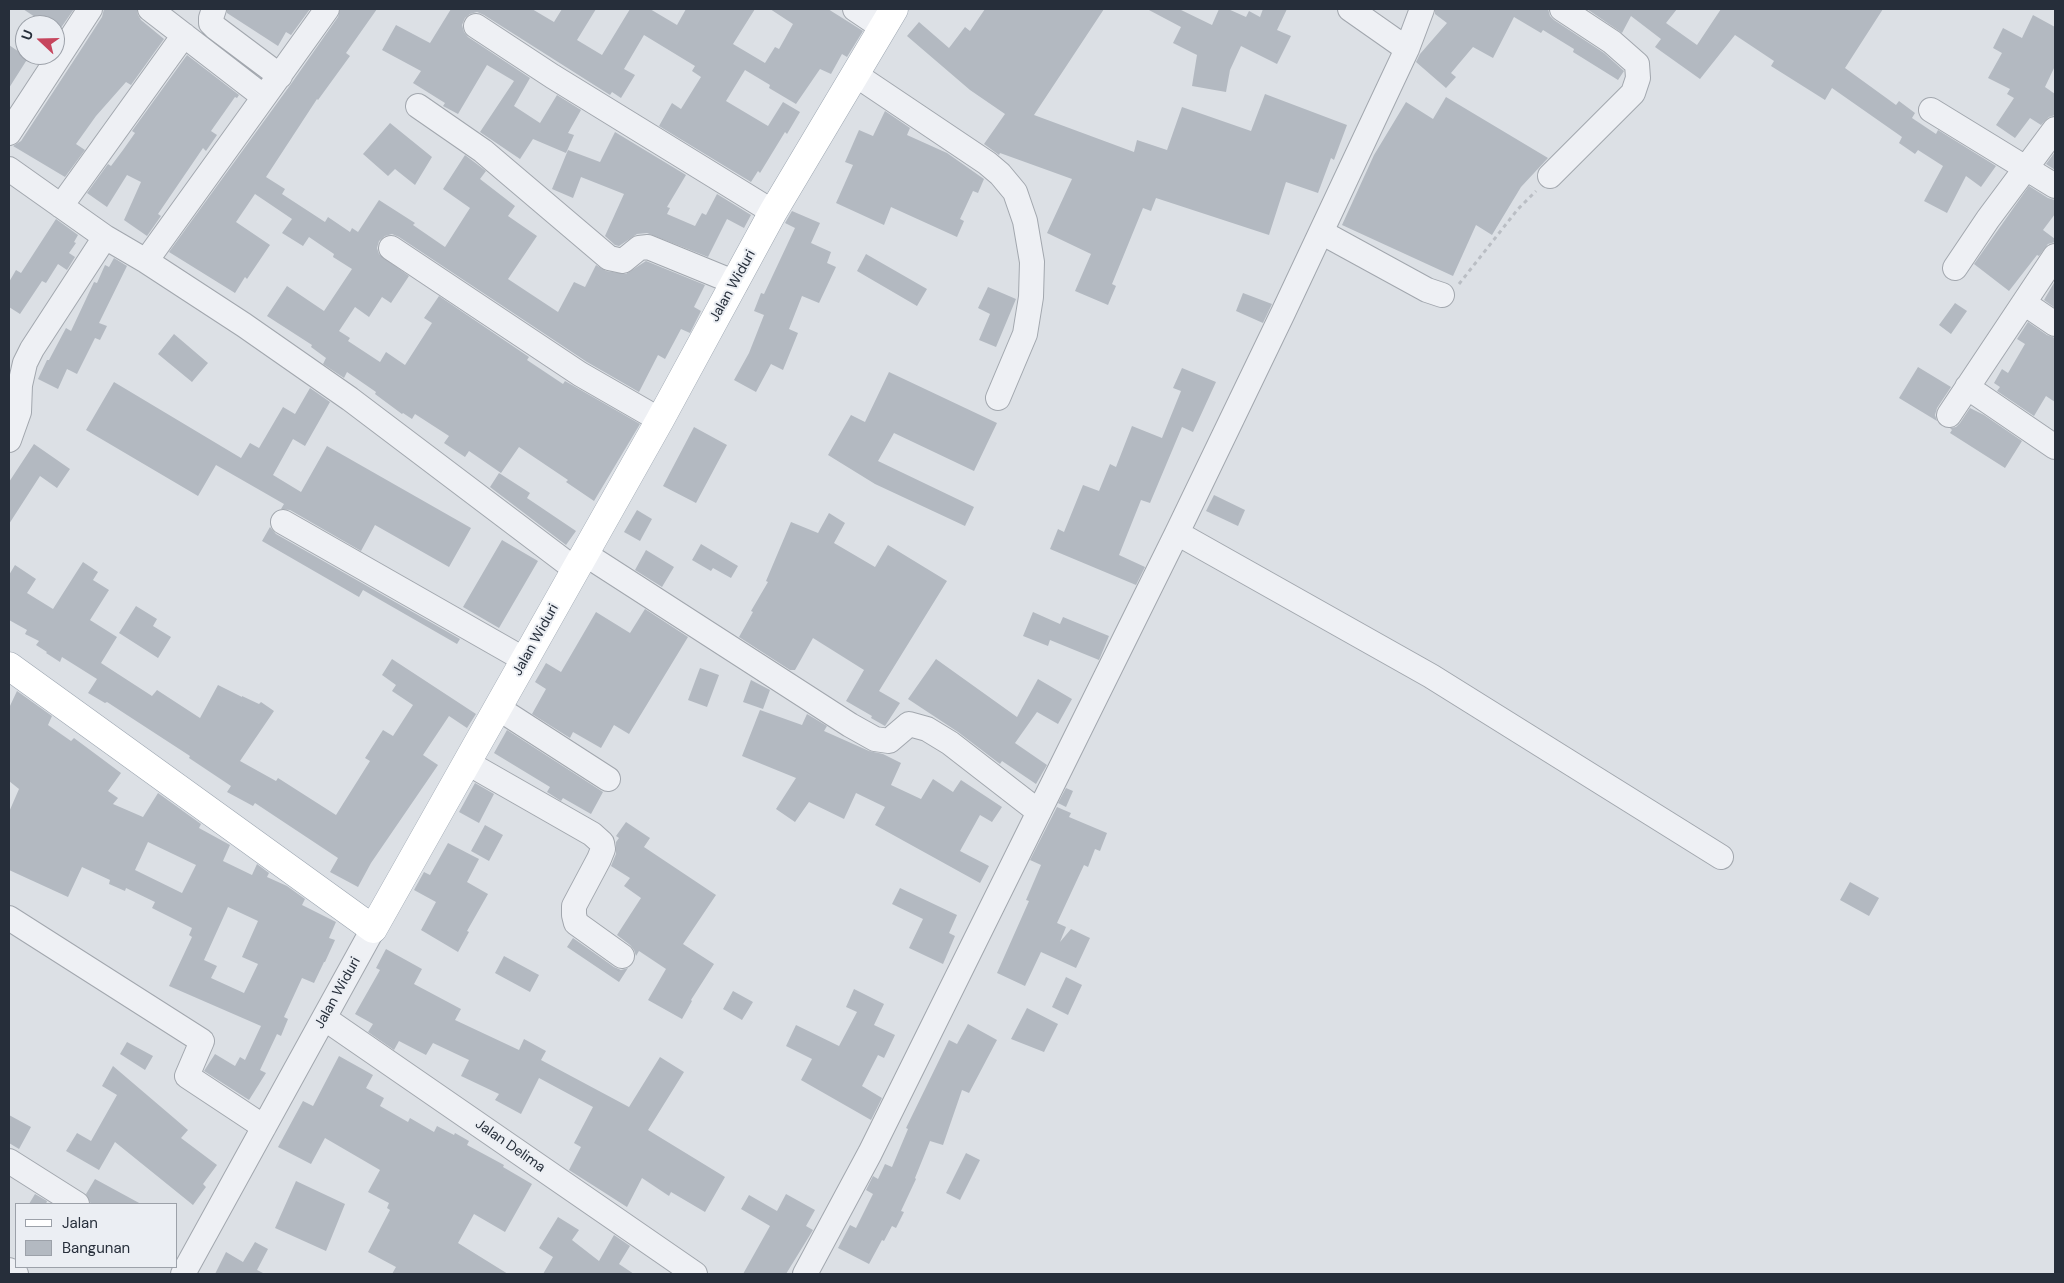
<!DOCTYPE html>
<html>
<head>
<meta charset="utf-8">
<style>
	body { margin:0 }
	#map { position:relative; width:2064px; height:1283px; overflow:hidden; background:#dce0e5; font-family:"DM Sans",sans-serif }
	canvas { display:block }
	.frame { position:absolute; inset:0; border:10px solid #262e3a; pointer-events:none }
	.legend { position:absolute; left:15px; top:1203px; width:162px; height:65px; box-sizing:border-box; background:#ebeef3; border:1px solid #9ca1a9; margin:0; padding:6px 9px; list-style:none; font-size:15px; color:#262e3a }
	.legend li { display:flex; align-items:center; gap:10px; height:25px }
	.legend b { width:25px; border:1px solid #9ca1a9 }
	.north { position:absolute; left:15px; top:15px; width:50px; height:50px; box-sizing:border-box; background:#ebeef3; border:1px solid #9ca1a9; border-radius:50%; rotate:291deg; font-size:14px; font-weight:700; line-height:20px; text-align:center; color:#262e3a }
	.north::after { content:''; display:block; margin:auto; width:18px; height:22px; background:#c6455d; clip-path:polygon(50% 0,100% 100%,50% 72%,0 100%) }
</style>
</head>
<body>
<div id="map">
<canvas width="2064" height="1283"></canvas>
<div class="frame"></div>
<ul class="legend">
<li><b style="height:6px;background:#fff"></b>Jalan</li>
<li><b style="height:14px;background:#b3b9c1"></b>Bangunan</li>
</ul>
<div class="north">U</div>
</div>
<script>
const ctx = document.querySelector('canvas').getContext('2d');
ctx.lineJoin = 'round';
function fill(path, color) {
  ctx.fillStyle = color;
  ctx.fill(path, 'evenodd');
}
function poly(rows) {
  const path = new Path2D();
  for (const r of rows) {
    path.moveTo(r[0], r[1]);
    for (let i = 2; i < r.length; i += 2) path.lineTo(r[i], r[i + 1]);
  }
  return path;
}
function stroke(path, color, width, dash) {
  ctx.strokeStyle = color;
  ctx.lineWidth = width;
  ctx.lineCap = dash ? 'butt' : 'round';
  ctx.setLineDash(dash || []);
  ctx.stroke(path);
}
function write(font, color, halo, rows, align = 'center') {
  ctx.font = font + ' "DM Sans",sans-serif';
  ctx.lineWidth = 4;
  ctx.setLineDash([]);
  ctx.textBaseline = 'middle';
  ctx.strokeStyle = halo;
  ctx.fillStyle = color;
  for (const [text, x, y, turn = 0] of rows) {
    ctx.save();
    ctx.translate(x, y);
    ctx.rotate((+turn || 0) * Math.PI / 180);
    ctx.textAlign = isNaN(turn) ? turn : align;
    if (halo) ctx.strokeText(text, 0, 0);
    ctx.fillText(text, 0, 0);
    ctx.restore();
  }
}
const building = poly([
	[23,9,74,9,58,32,55,30,55,25,47,25],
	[104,9,137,9,138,15,141,20,164,39,131,85,126,82,96,116,76,144,85,150,65,177,13,146,21,141,82,48,102,17],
	[227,9,310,9,291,35,286,32,278,46,227,13],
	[340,9,377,9,346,53,350,56,318,100,317,99,266,177,285,189,282,194,325,222,328,217,350,232,352,228,358,232,379,200,415,223,413,225,445,247,470,208,443,189,465,155,486,171,480,179,515,206,508,216,537,236,508,279,558,312,574,282,585,287,596,265,606,271,626,274,646,261,705,285,694,307,701,311,690,333,681,329,665,359,658,355,639,392,587,362,399,237,392,234,385,236,379,241,377,248,379,254,409,276,391,303,382,297,369,317,355,307,339,331,350,338,348,341,380,362,386,352,405,365,432,323,424,318,439,296,529,357,527,360,563,384,565,381,640,424,594,501,566,482,568,480,519,447,501,473,469,451,465,457,444,443,449,436,415,414,412,419,403,413,402,414,375,394,376,392,347,372,344,378,323,364,326,358,311,347,312,345,267,316,287,286,324,311,352,269,333,257,334,254,309,237,303,246,282,233,292,219,255,194,236,222,270,245,247,279,245,277,235,293,169,252,291,84,338,17],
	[451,9,532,9,554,22,562,9,596,9,577,40,602,55,630,9,650,9,677,25,686,9,755,9,733,44,765,63,775,47,779,49,793,24,770,9,828,9,863,31,847,57,842,54,831,74,820,69,796,104,769,88,770,85,745,70,726,101,768,126,783,102,800,112,787,134,785,132,760,173,758,171,751,182,659,126,672,103,681,109,701,77,692,71,695,66,644,35,624,69,635,75,621,98,612,92,610,95,484,15,477,12,470,14,465,18,462,25,464,32,468,37,530,78,514,106,540,123,557,95,581,110,568,133,574,135,566,153,533,139,520,159,480,132,514,81,487,65,458,114,443,106,445,103,413,83,421,71,382,50,396,25,430,43],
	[985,9,1104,9,1034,115,1134,152,1137,140,1167,150,1182,107,1251,131,1265,94,1347,125,1334,160,1331,158,1318,193,1286,182,1269,235,1156,198,1151,211,1143,208,1112,284,1116,286,1108,305,1075,291,1091,254,1047,233,1072,179,1000,153,999,155,984,144,1005,114,970,90,907,36,919,22,949,48,965,27,970,31],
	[1147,9,1179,9,1212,25,1219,9,1228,9,1246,17,1249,11,1260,17,1263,9,1287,9,1277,30,1291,36,1277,64,1241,46,1230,70,1226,92,1192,86,1197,55,1173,43,1181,27],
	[1435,9,1548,9,1550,16,1554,20,1604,53,1624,71,1618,80,1573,52,1574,49,1543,30,1541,33,1514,17,1493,58,1473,47,1451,73,1456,77,1446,88,1416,62,1420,54,1447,23,1435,14],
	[1587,9,1677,9,1666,23,1697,45,1721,9,1883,9,1845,68,1896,105,1899,101,1915,113,1912,118,1936,134,1938,130,1996,166,1981,187,1966,176,1947,213,1924,201,1943,166,1918,150,1915,154,1899,143,1902,137,1832,88,1825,100,1771,66,1774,61,1735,35,1700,79,1655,47,1661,39,1631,16,1622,33],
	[2033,15,2055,27,2055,66,2045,87,2055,94,2055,115,2049,117,2041,125,2030,118,2015,138,1996,125,2014,98,2007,94,2010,89,1988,78,2002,53,1993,48,2003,28,2022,38],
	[9,45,28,58,9,88],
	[187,55,239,95,237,98,235,97,211,131,217,135,206,151,203,148,158,214,161,216,147,236,124,220,141,182,127,175,107,207,87,193,108,164,111,166,123,150,135,133,132,131],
	[1446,97,1548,158,1521,187,1492,235,1476,225,1453,276,1342,225,1374,155,1406,102,1433,119],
	[885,111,910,128,907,135,947,153,984,179,978,193,973,191,960,219,964,221,957,237,891,207,884,225,836,203,853,165,845,162,859,130,873,136],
	[390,123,432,157,415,185,395,169,388,176,363,154],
	[615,132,686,175,667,207,670,208,667,214,695,226,702,213,706,215,717,194,751,215,744,228,727,219,708,257,647,233,637,234,619,246,615,245,605,236,624,194,581,177,573,198,552,189,568,150,600,162],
	[2055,152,2055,170,2046,164],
	[2029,186,2048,198,2055,200,2055,214,2043,230,2055,239,2055,242,2048,244,2039,256,2037,255,2009,291,1974,264],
	[792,211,820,223,811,243,831,252,827,263,836,267,819,303,802,296,789,329,798,333,783,370,771,364,756,392,734,380,749,353,764,315,754,311,761,293,764,294,795,228,785,223],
	[56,219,78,235,74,242,76,243,69,253,75,257,67,270,58,264,46,283,42,281,20,314,9,307,9,282,16,270,21,273],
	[866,254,927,289,917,306,857,271],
	[114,258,127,266,99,323,107,326,100,340,95,338,77,374,67,369,58,389,38,379,47,360,49,360,66,328,71,331,94,282,97,283,105,265,109,267],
	[2055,281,2055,308,2044,300],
	[988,287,1016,299,996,347,979,340,990,314,978,308],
	[1243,293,1272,304,1263,323,1236,311],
	[1955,303,1967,311,1951,334,1939,325],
	[2028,322,2047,335,2055,338,2055,402,2046,396,2034,416,1997,391,2000,387,1994,383,2002,369,2008,373,2025,344,2017,339],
	[174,334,208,363,192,382,158,354],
	[1918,367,1951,387,1937,408,1935,415,1937,421,1899,398],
	[1182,368,1216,382,1193,432,1182,427,1150,503,1141,500,1119,555,1145,567,1136,585,1050,549,1058,529,1064,532,1083,485,1099,491,1110,464,1116,467,1132,426,1162,438,1181,391,1173,388],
	[889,372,997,423,974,471,894,433,878,461,974,507,965,526,875,484,828,455,851,415,865,422],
	[114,382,241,458,250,443,259,448,283,407,295,414,310,388,330,402,305,446,293,439,273,475,301,492,327,446,471,528,449,567,375,525,361,551,290,510,281,509,284,504,216,465,198,496,86,430],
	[1970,408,1984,415,2022,441,2005,468,1950,433,1952,430,1950,428,1956,427,1960,423],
	[694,427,727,445,696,503,663,486],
	[34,444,70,469,57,488,40,476,9,524,9,482],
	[499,473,530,493,527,498,576,531,566,545,490,487],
	[1214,495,1245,510,1238,526,1206,511],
	[637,510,652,519,640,541,624,532],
	[829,513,845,523,834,543,875,567,888,545,947,581,879,691,900,703,885,726,871,718,872,716,846,701,864,670,813,638,795,670,790,670,739,637,753,612,751,611,768,582,766,581,791,522,818,533],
	[270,527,276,534,460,639,457,644,363,590,359,597,262,541],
	[502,540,538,561,499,628,463,607],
	[701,544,738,566,731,578,713,568,711,571,692,560],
	[646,550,674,567,662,587,635,570],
	[83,562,98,572,93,580,109,590,90,620,117,637,101,663,152,696,157,690,200,718,218,685,242,697,242,696,259,704,261,702,274,711,240,761,276,781,278,778,336,815,370,761,365,758,383,730,393,736,413,705,392,691,396,685,382,675,392,659,476,714,467,728,449,716,423,755,438,765,371,863,358,887,330,872,338,858,255,803,253,806,227,792,231,786,189,758,190,756,107,702,105,703,88,693,97,679,62,657,60,662,46,653,47,652,36,645,39,641,25,634,27,630,9,620,9,575,15,565,36,579,27,593,53,609],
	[136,606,157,619,153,626,171,637,158,658,119,633],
	[645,609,688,637,629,734,614,725,601,748,573,732,570,738,532,714,546,689,535,682,546,663,561,672,596,612,630,633],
	[1033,612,1060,624,1063,617,1109,636,1099,660,1050,640,1048,646,1023,636],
	[936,659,1017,717,1038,679,1072,699,1058,724,1037,712,1015,743,1047,765,1036,784,1002,761,1000,764,958,732,908,699],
	[700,668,719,675,707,707,688,700],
	[751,680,770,690,763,709,743,702],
	[17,691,52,716,48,725,71,741,74,738,121,773,108,791,118,798,113,804,143,817,158,793,201,824,199,828,230,845,223,861,252,875,257,864,269,873,267,877,287,886,305,899,302,905,336,922,329,938,335,940,325,962,324,962,314,983,302,978,284,1017,288,1019,281,1036,277,1034,260,1070,266,1073,249,1100,204,1071,215,1054,235,1066,240,1057,245,1060,261,1026,169,986,192,937,189,935,192,928,152,908,155,902,126,888,125,891,109,884,110,880,82,867,68,897,9,870,9,812,19,789,9,781,9,708],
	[148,842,196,865,182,893,135,870],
	[228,907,258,921,242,957,258,964,244,993,211,978,217,966,204,960],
	[760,710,802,725,807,714,827,726,824,731,869,751,883,754,901,763,891,785,921,799,933,779,953,792,961,780,1002,807,992,822,980,815,960,851,989,866,980,883,875,825,885,807,856,793,844,819,809,802,795,822,776,809,796,778,742,756],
	[507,730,603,792,591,814,563,798,561,801,547,792,550,787,494,753],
	[475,783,494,794,479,823,459,812],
	[1066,788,1073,791,1066,807,1058,803],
	[1057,807,1071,813,1069,817,1107,833,1100,851,1095,849,1088,867,1084,865,1057,923,1066,927,1060,942,1071,929,1090,938,1076,968,1041,952,1025,986,997,973,1029,901,1026,900,1041,865,1030,860],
	[626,822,650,838,644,847,716,895,683,944,714,964,691,1000,692,1001,682,1019,648,1000,666,969,639,951,636,956,634,950,630,945,617,935,641,898,624,886,630,878,611,866,616,854,616,842,619,838,616,836],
	[485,825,503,835,489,861,471,851],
	[448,843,479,859,467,882,488,894,467,931,469,932,458,952,421,930,436,902,414,890,424,872,430,875],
	[1850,882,1879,898,1869,916,1840,900],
	[900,888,957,915,949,933,955,936,943,964,909,948,923,919,892,904],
	[573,938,614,967,621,970,628,968,619,982,567,947],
	[386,949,422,969,414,984,461,1009,455,1020,519,1050,524,1039,546,1051,541,1060,629,1107,660,1057,684,1072,648,1130,725,1177,705,1212,671,1192,669,1196,642,1178,627,1207,569,1170,581,1147,574,1143,593,1107,539,1078,521,1114,495,1100,499,1094,461,1076,469,1060,433,1043,426,1055,399,1041,394,1050,368,1032,373,1024,355,1014,380,970,376,968],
	[504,956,539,975,530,992,495,973],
	[1066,977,1082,985,1068,1015,1052,1007],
	[854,989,884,1004,874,1025,895,1035,884,1058,878,1055,862,1086,882,1098,871,1120,801,1080,812,1059,786,1046,796,1025,839,1046,857,1012,846,1007],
	[733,991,753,1002,742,1020,723,1009],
	[1027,1008,1058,1024,1044,1052,1011,1039],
	[968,1024,997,1040,969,1093,962,1090,943,1145,930,1141,915,1178,916,1179,901,1211,904,1212,896,1228,892,1226,884,1241,882,1240,869,1264,838,1248,850,1225,856,1228,873,1194,866,1190,873,1176,878,1179,885,1164,892,1167,908,1129,906,1128,949,1040,957,1044],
	[127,1042,153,1056,145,1070,120,1054],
	[339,1056,373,1075,366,1088,384,1098,380,1106,408,1122,410,1118,434,1132,437,1126,454,1135,455,1133,469,1141,467,1145,504,1165,503,1167,532,1184,505,1232,474,1214,458,1243,508,1274,392,1274,396,1267,368,1252,390,1210,387,1208,389,1203,368,1192,380,1170,325,1138,311,1164,278,1147,303,1101,313,1106],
	[113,1066,188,1130,181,1138,217,1165,203,1184,206,1187,193,1205,115,1142,99,1170,66,1151,77,1133,91,1141,117,1095,102,1086],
	[9,1115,31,1127,19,1149,9,1143],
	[966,1153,980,1160,960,1200,946,1193],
	[95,1179,141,1204,91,1204,86,1194],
	[296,1181,345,1204,326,1251,275,1228],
	[35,1194,47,1201,46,1204,29,1204],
	[786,1194,815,1210,806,1226,813,1230,786,1274,743,1274,770,1226,741,1209,749,1195,777,1211],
	[558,1217,579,1230,572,1240,599,1261,614,1235,630,1246,619,1264,634,1274,543,1274,553,1257,539,1248],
	[255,1242,268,1249,257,1270,265,1274,215,1274,226,1252,243,1262]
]);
const path = poly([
	[1459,284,1518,209,1536,191]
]);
const minor = poly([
	[214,9,211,18,211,23,216,28,280,76],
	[855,9,883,28],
	[1350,9,1407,49],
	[476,26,552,76,773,212],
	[856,75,987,163,1000,174,1015,192,1025,221,1032,262,1031,297,1025,334,998,398],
	[264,97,327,9],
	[418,106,483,151,609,258,623,261,639,248,648,247,736,283],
	[1931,110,2055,186],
	[9,133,90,9],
	[9,169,105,237,32,349,25,363,20,385,19,412,9,440],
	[1550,176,1633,93,1638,78,1637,64,1612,42,1562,9],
	[61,206,184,35],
	[1321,232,1427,290,1442,295],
	[105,237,146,261,264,97,150,9],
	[391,248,580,374,660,420],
	[146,261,244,325,350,399,576,570],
	[1955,268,1988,219,2055,129],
	[2024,303,2055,324],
	[1967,387,2055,447],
	[1949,415,2055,256],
	[283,522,525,660],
	[1177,533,1431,676,1721,857],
	[585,554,850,725,875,739,889,741,909,724,927,729,950,743,1039,812],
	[498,708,608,779],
	[466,762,592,834,602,843,603,849,599,859,574,906,574,915,576,923,622,956],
	[9,918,202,1041,187,1076,264,1127],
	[324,1018,695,1274],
	[9,1161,77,1204],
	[9,1270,16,1274],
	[183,1274,373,929],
	[805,1274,870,1153,1177,533,1283,313,1407,49,1422,9]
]);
const major = poly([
	[9,666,373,929,660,420,773,212,894,9]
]);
const streetNames = [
	["Jalan Widuri",733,286,-61],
	["Jalan Widuri",536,640,-61],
	["Jalan Widuri",338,993,-61],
	["Jalan Delima",510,1146,35]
];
fill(building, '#b3b9c1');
stroke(minor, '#a2a7ae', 26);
stroke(major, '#9ca5b0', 29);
stroke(path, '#babec4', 3, [4, 4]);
stroke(minor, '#eef0f4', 24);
stroke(major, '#fff', 28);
write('14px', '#262e3a', '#ebeef3', streetNames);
</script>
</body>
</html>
